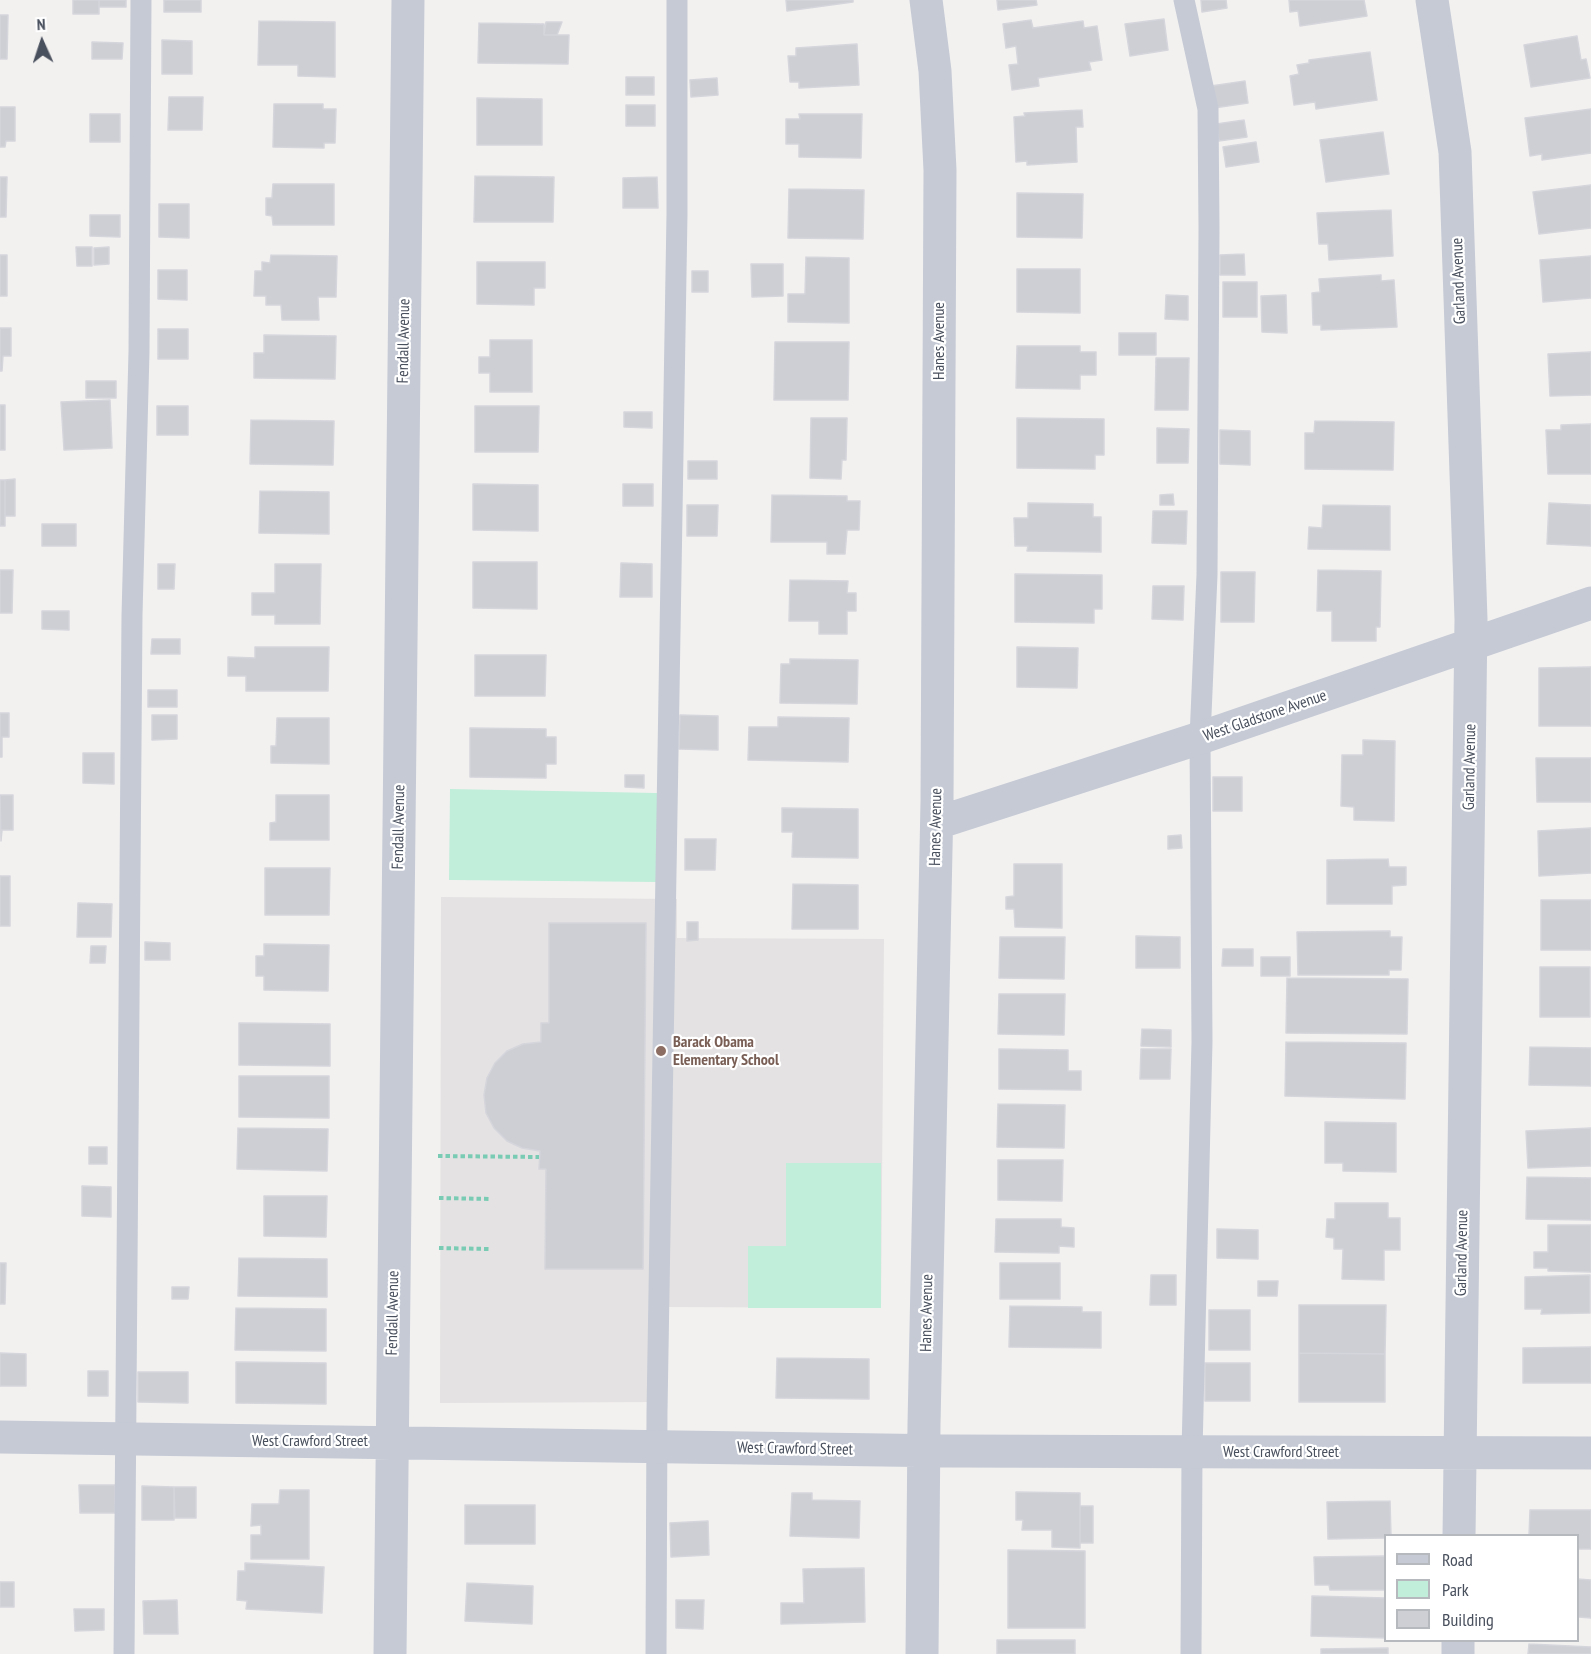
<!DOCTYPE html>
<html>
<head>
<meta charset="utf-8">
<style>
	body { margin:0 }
	#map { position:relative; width:1591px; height:1654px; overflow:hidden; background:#f3f1f0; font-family:"PT Sans Narrow",sans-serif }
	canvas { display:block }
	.legend { position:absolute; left:1384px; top:1534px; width:195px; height:108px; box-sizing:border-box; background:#fff; border:2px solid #b6b9be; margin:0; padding:8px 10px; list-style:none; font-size:18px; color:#49505d }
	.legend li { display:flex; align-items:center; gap:12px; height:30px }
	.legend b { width:30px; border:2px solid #b6b9be }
	.north { position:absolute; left:12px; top:12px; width:60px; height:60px; -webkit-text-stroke:4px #fff; paint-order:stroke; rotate:357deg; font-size:16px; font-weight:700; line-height:24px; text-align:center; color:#49505d }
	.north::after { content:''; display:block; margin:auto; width:21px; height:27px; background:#49505d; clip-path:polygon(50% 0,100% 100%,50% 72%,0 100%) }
</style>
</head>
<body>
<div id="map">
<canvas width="1591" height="1654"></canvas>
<ul class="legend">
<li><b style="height:8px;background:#c5cad5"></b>Road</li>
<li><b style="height:16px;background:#c1eedb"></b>Park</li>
<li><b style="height:16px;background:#cdcfd5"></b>Building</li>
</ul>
<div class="north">N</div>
</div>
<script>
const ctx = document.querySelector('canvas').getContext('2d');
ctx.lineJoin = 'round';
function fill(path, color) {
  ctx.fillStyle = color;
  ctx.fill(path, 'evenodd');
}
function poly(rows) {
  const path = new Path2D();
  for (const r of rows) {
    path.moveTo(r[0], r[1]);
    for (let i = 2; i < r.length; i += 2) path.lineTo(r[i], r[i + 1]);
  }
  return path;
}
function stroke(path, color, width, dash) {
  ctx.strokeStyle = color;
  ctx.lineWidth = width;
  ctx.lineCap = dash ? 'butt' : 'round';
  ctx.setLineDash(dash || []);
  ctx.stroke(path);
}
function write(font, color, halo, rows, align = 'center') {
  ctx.font = font + ' "PT Sans Narrow",sans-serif';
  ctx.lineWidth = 4.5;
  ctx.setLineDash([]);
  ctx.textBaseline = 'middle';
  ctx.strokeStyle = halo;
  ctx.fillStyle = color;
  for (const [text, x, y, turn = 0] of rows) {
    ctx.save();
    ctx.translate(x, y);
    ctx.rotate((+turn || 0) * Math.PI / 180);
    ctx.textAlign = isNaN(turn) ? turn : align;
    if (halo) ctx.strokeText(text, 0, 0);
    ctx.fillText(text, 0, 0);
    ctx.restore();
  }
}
const education = poly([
	[441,897,677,899,677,938,884,939,881,1308,667,1307,666,1402,440,1403]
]);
const green = poly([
	[450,789,657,793,657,882,449,880],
	[786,1163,881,1163,881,1308,748,1308,748,1246,786,1246]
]);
const building = poly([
	[73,0,99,0,99,14,73,14,73,0],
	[99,0,126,0,126,7,99,7,99,0],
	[164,0,201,0,201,12,164,12,164,0],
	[786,0,853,0,853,2,787,11,786,0],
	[997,0,1036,0,1037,5,998,10,997,0],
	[1201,0,1226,0,1227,8,1202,12,1201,0],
	[1289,0,1364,0,1367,16,1300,26,1298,11,1290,12,1289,0],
	[0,15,8,15,7,59,0,59,0,15],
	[1164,19,1168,50,1130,56,1125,24,1164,19],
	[1031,20,1033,28,1083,21,1084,28,1097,26,1102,60,1089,62,1091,70,1038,78,1039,86,1012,90,1009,65,1018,64,1016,46,1006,48,1003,24,1031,20],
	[259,21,335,22,335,77,298,76,298,65,258,65,259,21],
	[546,22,562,22,557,35,544,35,546,22],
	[479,23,544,24,544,35,569,35,568,64,478,63,479,23],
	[1577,36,1581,60,1586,59,1590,78,1531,87,1524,45,1577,36],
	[162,40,192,41,192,74,162,74,162,40],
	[92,42,123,43,122,59,92,59,92,42],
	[857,44,859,85,799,88,799,82,790,82,788,56,796,56,796,48,857,44],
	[1370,52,1377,100,1316,109,1315,102,1294,105,1290,76,1299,74,1297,65,1309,63,1309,60,1370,52],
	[626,77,654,77,654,95,626,95,626,77],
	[717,78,718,95,691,97,690,80,717,78],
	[1245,81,1248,103,1214,108,1211,86,1245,81],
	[169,97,203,97,202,130,168,130,169,97],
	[477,98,542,99,542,145,477,145,477,98],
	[274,104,323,104,323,109,336,109,335,143,324,143,324,148,273,147,274,104],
	[626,105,655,105,655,126,626,126,626,105],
	[0,107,15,107,15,141,6,141,5,147,0,147,0,107],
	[1591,109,1591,153,1542,160,1542,154,1530,156,1525,118,1591,109],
	[1082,110,1083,127,1076,127,1077,162,1027,165,1027,161,1016,162,1014,117,1025,116,1024,113,1082,110],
	[90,114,120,114,120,142,90,142,90,114],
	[799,114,862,114,861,158,799,157,799,144,786,144,786,119,800,119,799,114],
	[1244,120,1247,137,1219,141,1216,124,1244,120],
	[1383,132,1389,174,1326,182,1320,140,1383,132],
	[1256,142,1259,162,1226,167,1223,147,1256,142],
	[475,176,554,177,553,222,474,222,475,176],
	[0,177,7,177,6,217,0,217,0,177],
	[657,177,658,208,623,208,623,178,657,177],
	[273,184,334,184,334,225,273,225,272,216,266,215,266,198,272,198,273,184],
	[1591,185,1591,228,1539,234,1533,192,1591,185],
	[789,189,864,190,863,239,788,238,789,189],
	[1017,193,1083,194,1082,238,1017,237,1017,193],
	[159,204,189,204,189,238,159,237,159,204],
	[1391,210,1393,256,1329,260,1328,244,1319,244,1317,213,1391,210],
	[90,215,120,215,120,237,90,236,90,215],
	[76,247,92,247,92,266,77,266,76,247],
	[109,247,109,264,94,265,94,248,109,247],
	[1244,254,1245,275,1220,275,1220,255,1244,254],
	[0,255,7,255,7,296,0,296,0,255],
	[271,255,337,256,336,297,318,297,319,320,282,320,281,305,266,305,266,296,254,296,255,271,262,271,262,262,270,263,271,255],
	[1591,256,1591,298,1543,302,1540,260,1591,256],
	[806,257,849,258,849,323,788,322,788,294,805,294,806,257],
	[477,262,545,262,545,288,534,288,534,305,477,304,477,262],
	[751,264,783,264,783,296,752,297,751,264],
	[1017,269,1080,269,1080,313,1017,312,1017,269],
	[158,270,187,270,187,300,158,299,158,270],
	[692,271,708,271,708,292,692,292,692,271],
	[1381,275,1381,281,1394,280,1397,327,1321,330,1321,325,1313,325,1312,293,1320,292,1319,279,1381,275],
	[1223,282,1257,282,1257,317,1223,317,1223,282],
	[1166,295,1188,296,1188,320,1165,319,1166,295],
	[1286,295,1287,333,1262,332,1261,296,1286,295],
	[0,328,11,328,11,356,3,356,2,371,0,371,0,328],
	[158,329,188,329,188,359,158,359,158,329],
	[1119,333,1156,333,1156,355,1119,355,1119,333],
	[264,335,336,336,335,379,254,378,254,353,264,353,264,335],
	[490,340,532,340,532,392,490,392,490,373,479,373,479,357,490,357,490,340],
	[775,342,849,342,848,400,774,400,775,342],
	[1017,346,1080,346,1080,352,1096,352,1096,375,1080,375,1080,389,1016,388,1017,346],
	[1591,352,1591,395,1550,396,1548,354,1591,352],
	[1156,358,1189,358,1188,410,1155,410,1156,358],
	[86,381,116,381,116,398,86,398,86,381],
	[110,400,112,448,64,450,61,402,110,400],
	[0,405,5,405,5,450,0,450,0,405],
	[157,406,188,406,188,435,157,435,157,406],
	[475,406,539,406,538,452,475,452,475,406],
	[624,412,652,412,652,428,624,427,624,412],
	[811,418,847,418,846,460,842,460,841,479,810,478,811,418],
	[1017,418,1104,419,1104,455,1095,455,1095,469,1017,468,1017,418],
	[251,420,334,421,333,465,250,464,251,420],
	[1315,421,1394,422,1393,470,1305,469,1305,433,1314,433,1315,421],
	[1591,424,1591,474,1548,474,1546,430,1561,430,1561,425,1591,424],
	[1157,428,1189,429,1188,463,1157,463,1157,428],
	[1220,430,1250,431,1250,465,1220,464,1220,430],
	[688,461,717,461,717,479,688,479,688,461],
	[15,479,15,516,5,516,5,480,15,479],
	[0,480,5,480,5,526,0,526,0,480],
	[473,484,538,485,538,531,473,530,473,484],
	[623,484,653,484,653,506,623,506,623,484],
	[260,491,329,492,329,534,259,533,260,491],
	[1173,494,1174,505,1160,505,1160,495,1173,494],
	[772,495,847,496,847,501,860,501,859,530,847,530,845,554,827,554,827,542,771,542,772,495],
	[1028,503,1093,504,1093,517,1101,517,1101,552,1027,551,1028,546,1015,546,1014,518,1028,518,1028,503],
	[1549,503,1591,505,1591,546,1547,544,1549,503],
	[687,505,718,505,717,536,687,536,687,505],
	[1323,505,1390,506,1390,550,1308,549,1309,527,1322,528,1323,505],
	[1153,511,1187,511,1186,544,1152,543,1153,511],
	[42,524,76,524,76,546,42,546,42,524],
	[473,562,537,562,537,609,473,608,473,562],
	[621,563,652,564,652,597,620,597,621,563],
	[158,564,175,564,174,589,158,589,158,564],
	[275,564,321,564,320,624,275,624,275,615,252,615,252,593,275,593,275,564],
	[0,570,13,570,12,613,0,613,0,570],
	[1318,570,1381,571,1380,627,1376,627,1376,641,1332,641,1332,611,1317,611,1318,570],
	[1221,572,1255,572,1254,622,1221,622,1221,572],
	[1015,574,1102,575,1102,609,1094,609,1094,623,1015,622,1015,574],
	[790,580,848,581,847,593,856,593,856,611,847,611,847,634,819,634,819,621,789,621,790,580],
	[1153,586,1184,586,1183,620,1152,619,1153,586],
	[42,611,69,611,69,630,42,629,42,611],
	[152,639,180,639,180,654,151,654,152,639],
	[255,647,329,647,328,691,246,691,246,676,228,676,228,657,255,658,255,647],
	[1017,647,1078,648,1077,688,1017,687,1017,647],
	[475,655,546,655,545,696,475,696,475,655],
	[790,659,858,660,857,704,780,703,781,664,790,664,790,659],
	[1591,667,1591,726,1539,726,1539,668,1591,667],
	[148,690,177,690,177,707,148,707,148,690],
	[0,713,9,713,9,737,2,737,2,757,0,757,0,713],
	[152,715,177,715,177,739,152,740,152,715],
	[680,715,718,716,718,750,679,749,680,715],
	[778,717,849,718,848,762,748,760,749,727,778,727,778,717],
	[277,718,329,718,329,764,271,763,271,746,276,746,277,718],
	[470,728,546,729,546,737,556,737,556,764,546,764,546,778,470,777,470,728],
	[1363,740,1395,741,1394,821,1354,820,1354,807,1341,806,1342,755,1363,755,1363,740],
	[83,753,114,753,114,784,83,783,83,753],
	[1536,758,1591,758,1591,802,1537,802,1536,758],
	[625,775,644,775,644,788,625,787,625,775],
	[1213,777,1242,777,1242,811,1213,811,1213,777],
	[0,795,13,795,13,830,2,830,1,841,0,795],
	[276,795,329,795,329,840,270,840,270,823,276,822,276,795],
	[782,808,858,809,858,858,792,857,793,832,782,832,782,808],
	[1591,828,1591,873,1539,876,1538,831,1591,828],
	[1181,835,1182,848,1168,849,1168,836,1181,835],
	[685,839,716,839,715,870,685,870,685,839],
	[1388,859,1389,867,1406,867,1406,885,1392,886,1392,904,1327,904,1327,860,1388,859],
	[1014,864,1062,864,1062,928,1015,927,1014,909,1006,909,1006,897,1014,896,1014,864],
	[265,868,330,868,329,915,265,915,265,868],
	[0,876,10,876,10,926,0,926,0,876],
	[793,884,858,885,858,929,792,929,793,884],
	[1541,900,1591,900,1591,950,1541,950,1541,900],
	[78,903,112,904,111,937,77,937,78,903],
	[687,922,698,922,698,940,687,941,687,922],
	[549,923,646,923,643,1269,545,1269,546,1169,539,1169,540,1151,522,1148,507,1141,494,1128,486,1113,484,1095,487,1078,495,1063,507,1051,523,1044,541,1042,541,1023,549,1023,549,923],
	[1390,931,1390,937,1402,937,1401,970,1389,970,1389,975,1298,975,1297,932,1390,931],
	[1136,936,1180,937,1180,968,1136,968,1136,936],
	[1000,937,1065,937,1064,979,999,978,1000,937],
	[145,942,170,943,170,960,145,960,145,942],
	[264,944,329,945,328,991,264,990,264,976,256,976,256,956,264,956,264,944],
	[91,946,106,946,105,963,90,963,91,946],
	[1223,949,1253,949,1253,966,1222,966,1223,949],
	[1261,957,1290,957,1290,976,1261,976,1261,957],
	[1540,967,1590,967,1590,1017,1540,1017,1540,967],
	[1287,978,1408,979,1407,1034,1286,1033,1287,978],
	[999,994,1065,994,1064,1035,998,1034,999,994],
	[239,1023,330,1024,330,1066,239,1065,239,1023],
	[1142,1029,1171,1030,1171,1047,1141,1046,1142,1029],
	[1286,1042,1406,1043,1405,1099,1285,1096,1286,1042],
	[1530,1047,1591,1048,1591,1086,1529,1085,1530,1047],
	[999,1049,1068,1050,1068,1071,1081,1071,1081,1090,999,1089,999,1049],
	[1141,1049,1171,1049,1170,1079,1140,1079,1141,1049],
	[239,1076,329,1076,329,1118,239,1117,239,1076],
	[998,1104,1065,1105,1064,1148,997,1147,998,1104],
	[1325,1122,1396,1123,1396,1172,1343,1171,1343,1163,1325,1163,1325,1122],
	[238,1128,328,1129,327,1171,237,1169,238,1128],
	[1591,1128,1591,1166,1528,1168,1526,1131,1591,1128],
	[89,1147,107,1147,107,1164,89,1164,89,1147],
	[998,1160,1063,1160,1062,1201,998,1200,998,1160],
	[1527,1177,1591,1178,1591,1220,1526,1219,1527,1177],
	[82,1186,111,1187,111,1217,82,1216,82,1186],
	[264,1196,327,1196,326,1237,264,1236,264,1196],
	[1335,1203,1388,1203,1388,1218,1400,1218,1400,1250,1384,1250,1384,1280,1342,1279,1343,1249,1334,1249,1334,1238,1326,1237,1327,1219,1335,1219,1335,1203],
	[996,1219,1061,1219,1061,1227,1074,1228,1074,1247,1059,1246,1059,1253,995,1252,996,1219],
	[1548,1225,1591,1225,1591,1272,1548,1271,1548,1268,1534,1268,1534,1252,1548,1252,1548,1225],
	[1217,1229,1258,1230,1258,1259,1217,1258,1217,1229],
	[239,1258,327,1259,327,1297,238,1296,239,1258],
	[0,1263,6,1263,5,1304,0,1304,0,1263],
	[1000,1263,1060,1263,1060,1299,1000,1299,1000,1263],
	[1151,1275,1176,1275,1176,1305,1150,1305,1151,1275],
	[1590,1275,1590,1313,1541,1314,1542,1309,1525,1309,1525,1277,1590,1275],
	[1258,1281,1278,1281,1277,1296,1258,1296,1258,1281],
	[172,1287,189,1287,188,1299,172,1299,172,1287],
	[1299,1305,1386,1305,1385,1354,1299,1353,1299,1305],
	[1010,1306,1082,1307,1082,1312,1101,1312,1101,1348,1009,1347,1010,1306],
	[236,1308,326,1309,326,1351,235,1350,236,1308],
	[1209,1310,1250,1310,1250,1350,1209,1350,1209,1310],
	[1591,1347,1591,1383,1523,1383,1523,1348,1591,1347],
	[0,1353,26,1354,26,1386,0,1386,0,1353],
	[1299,1353,1385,1354,1385,1402,1299,1402,1299,1353],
	[777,1358,869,1359,869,1399,776,1398,777,1358],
	[236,1362,326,1363,326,1404,236,1403,236,1362],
	[1205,1363,1250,1363,1250,1401,1205,1401,1205,1363],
	[88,1371,108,1371,108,1396,88,1396,88,1371],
	[138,1372,188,1372,188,1403,138,1402,138,1372],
	[79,1485,115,1485,115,1513,80,1513,79,1485],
	[142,1486,174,1487,174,1520,142,1520,142,1486],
	[174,1487,196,1487,196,1518,175,1518,174,1487],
	[280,1490,309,1490,309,1559,251,1559,251,1535,261,1535,261,1525,251,1526,252,1504,279,1504,280,1490],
	[1016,1492,1080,1493,1080,1548,1052,1547,1052,1530,1022,1530,1023,1520,1016,1520,1016,1492],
	[792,1493,812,1493,812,1500,860,1501,859,1538,790,1536,792,1493],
	[1390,1501,1391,1536,1386,1536,1386,1538,1328,1539,1327,1502,1390,1501],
	[465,1505,535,1505,535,1544,465,1544,465,1505],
	[1080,1506,1093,1506,1093,1543,1080,1543,1080,1506],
	[1530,1510,1591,1510,1591,1549,1578,1549,1578,1536,1529,1536,1530,1510],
	[708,1521,709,1555,671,1557,670,1523,708,1521],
	[1008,1550,1085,1551,1085,1628,1008,1628,1008,1550],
	[1386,1556,1386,1590,1330,1590,1329,1585,1315,1585,1314,1557,1386,1556],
	[245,1563,324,1567,322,1613,246,1609,247,1601,237,1600,238,1571,245,1571,245,1563],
	[864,1568,865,1622,781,1624,781,1603,804,1603,803,1569,864,1568],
	[1578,1579,1591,1580,1591,1618,1578,1617,1578,1579],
	[0,1582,14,1582,14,1607,0,1607,0,1582],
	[467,1583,533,1586,532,1624,465,1621,467,1583],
	[1312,1596,1386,1598,1386,1638,1311,1636,1312,1596],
	[177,1600,178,1634,144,1634,143,1601,177,1600],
	[676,1600,704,1600,703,1629,676,1628,676,1600],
	[74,1609,104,1609,104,1630,75,1631,74,1609],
	[997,1640,1075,1640,1075,1654,997,1654,997,1640],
	[1529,1644,1591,1647,1591,1654,1528,1654,1529,1644],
	[1388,1648,1388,1654,1321,1654,1321,1649,1388,1648]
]);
const path = poly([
	[438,1156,539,1157],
	[439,1198,491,1199],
	[439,1248,490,1249]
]);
const lane = poly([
	[1184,0,1208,109,1209,228,1207,575,1200,738,1202,1042,1192,1451,1191,1654],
	[124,1654,132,615,139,352,141,0],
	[656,1654,657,1411,677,214,677,0]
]);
const street = poly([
	[1432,0,1455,152,1471,619,1459,1536],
	[937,823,1200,738,1591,603],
	[0,1437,951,1451,1591,1453],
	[390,1654,408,0],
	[922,1654,924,1424,937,802,940,170,935,71,926,0],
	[1458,1654,1458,1640]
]);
const markers = [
	[661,1051,6,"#8d6e63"]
];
const streetNames = [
	["Garland Avenue",1459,281,-92],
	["Fendall Avenue",404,341,-89],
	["Hanes Avenue",939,341,-90],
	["West Gladstone Avenue",1265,716,-19],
	["Garland Avenue",1470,767,-89],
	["Fendall Avenue",399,827,-89],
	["Hanes Avenue",936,827,-89],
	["Garland Avenue",1462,1253,-89],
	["Fendall Avenue",393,1313,-89],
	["Hanes Avenue",927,1313,-89],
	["West Crawford Street",310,1441],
	["West Crawford Street",795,1449,1],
	["West Crawford Street",1281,1452]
];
const educationNames = [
	["Barack Obama",673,1042],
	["Elementary School",673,1060]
];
fill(education, '#e4e2e2');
fill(green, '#c1eedb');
fill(building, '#cdcfd5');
stroke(building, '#d5d5dc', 1.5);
stroke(path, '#79ccb3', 4, [4.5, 3]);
stroke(lane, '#c5cad5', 21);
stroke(street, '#c5cad5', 33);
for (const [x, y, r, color] of markers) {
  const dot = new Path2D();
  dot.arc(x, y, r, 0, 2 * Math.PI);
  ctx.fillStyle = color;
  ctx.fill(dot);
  stroke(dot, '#fff', 2);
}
write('16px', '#49505d', '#fff', streetNames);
write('bold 16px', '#785e54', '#fff', educationNames, 'left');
</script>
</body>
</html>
